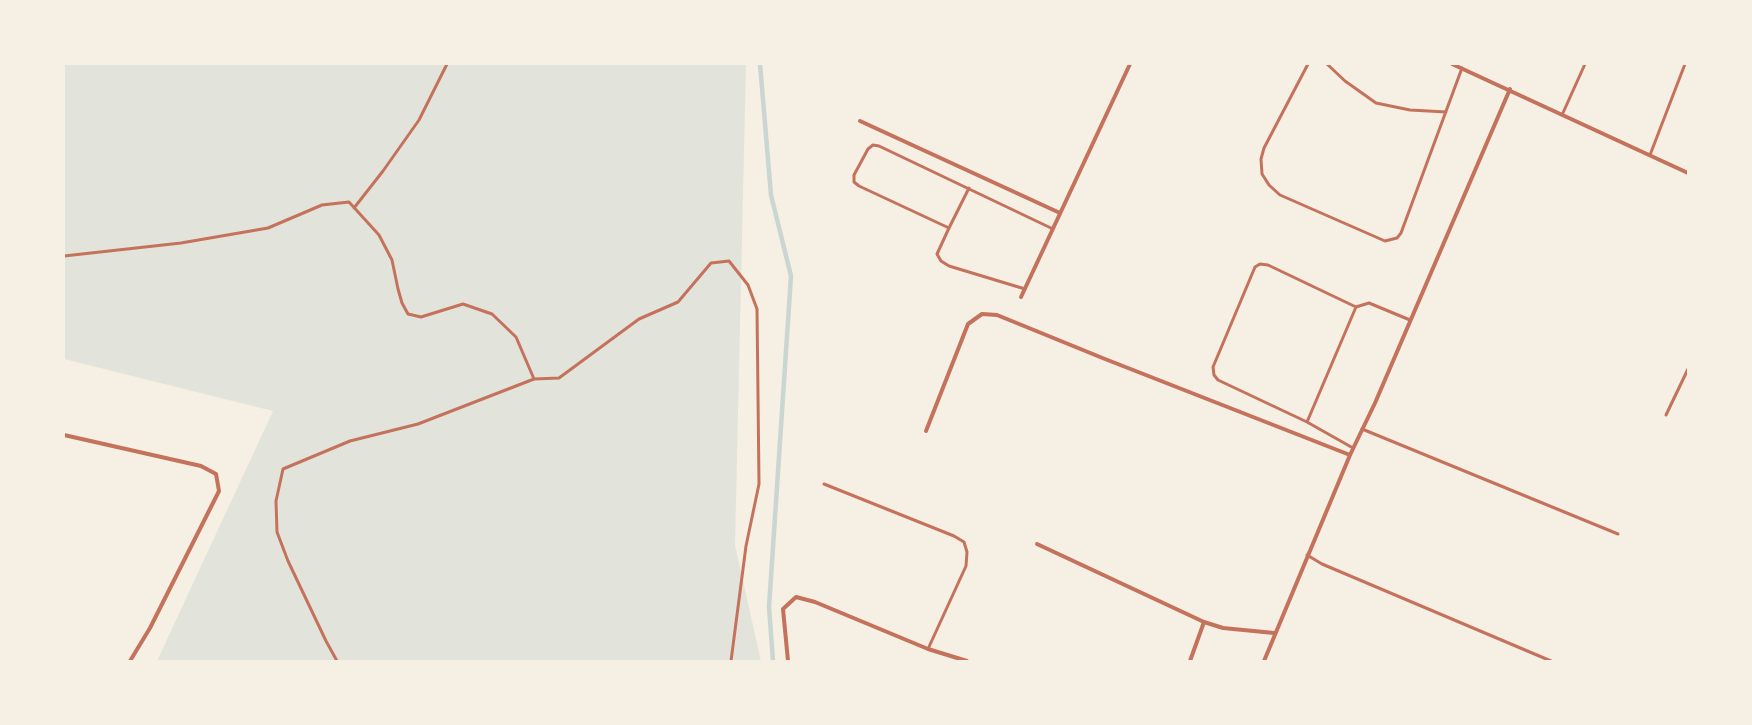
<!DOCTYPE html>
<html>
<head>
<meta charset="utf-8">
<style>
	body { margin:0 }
	#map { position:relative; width:1752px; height:725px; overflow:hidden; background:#f6efe4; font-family:Manrope,sans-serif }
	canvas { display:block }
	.frame { position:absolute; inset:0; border:65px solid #f6efe4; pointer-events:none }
</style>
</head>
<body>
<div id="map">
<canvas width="1752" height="725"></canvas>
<div class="frame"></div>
</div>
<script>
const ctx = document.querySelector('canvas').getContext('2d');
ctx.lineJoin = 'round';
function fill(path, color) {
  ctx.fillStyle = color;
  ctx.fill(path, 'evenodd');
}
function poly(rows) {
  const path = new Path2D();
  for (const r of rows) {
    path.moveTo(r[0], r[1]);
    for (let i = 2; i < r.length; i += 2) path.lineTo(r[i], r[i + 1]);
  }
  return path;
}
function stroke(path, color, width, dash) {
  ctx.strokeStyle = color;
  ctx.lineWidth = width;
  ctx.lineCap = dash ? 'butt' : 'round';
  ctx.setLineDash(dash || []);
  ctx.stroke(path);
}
const green = poly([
	[64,64,746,64,735,545,761,661,157,661,273,411,64,359]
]);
const stream = poly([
	[760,64,771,195,791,276,769,607,773,661]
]);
const service = poly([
	[1308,64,1264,148,1261,159,1262,174,1269,185,1280,195,1385,241,1397,238,1401,233,1462,68],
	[1327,64,1345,81,1376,103,1410,110,1446,112],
	[1562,115,1585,64],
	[1650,155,1685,64],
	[354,208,383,171,419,120,447,64],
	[949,228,969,188],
	[64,256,181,243,268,228,322,205,349,202,379,235,392,260,398,289,402,303,408,314,421,317,463,304,492,314,516,337,534,379],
	[1025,289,949,266,941,261,937,254,949,228,859,186,854,182,854,175,868,149,873,145,879,146,1053,229],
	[1666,415,1688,369],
	[1307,422,1218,380,1214,375,1213,367,1255,267,1260,264,1268,265,1356,307,1369,303,1410,320],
	[1362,429,1618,534],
	[1353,448,1307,422,1356,307],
	[824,484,954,536,964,542,967,552,966,566,928,649],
	[1307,555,1322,564,1551,661],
	[337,661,326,641,288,561,277,532,276,501,283,469,350,441,418,424,534,379,559,378,639,319,678,302,711,263,729,261,748,285,757,309,759,484,746,546,731,661]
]);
const minor = poly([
	[1452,64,1688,173],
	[860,121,1060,213],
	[1021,297,1130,64],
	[926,431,968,324,982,314,997,315,1105,359,1350,455],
	[64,435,201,466,216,474,219,491,150,628,130,661],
	[1037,544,1204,622,1223,628,1274,633],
	[788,661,783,609,796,597,815,602,928,649,967,661],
	[1190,661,1204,622],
	[1264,661,1350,455,1375,403,1510,89]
]);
fill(green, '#e2e4dc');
stroke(stream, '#c9d6d2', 4.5);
stroke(service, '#c5725c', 3);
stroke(minor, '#c5725c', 4);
</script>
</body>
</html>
